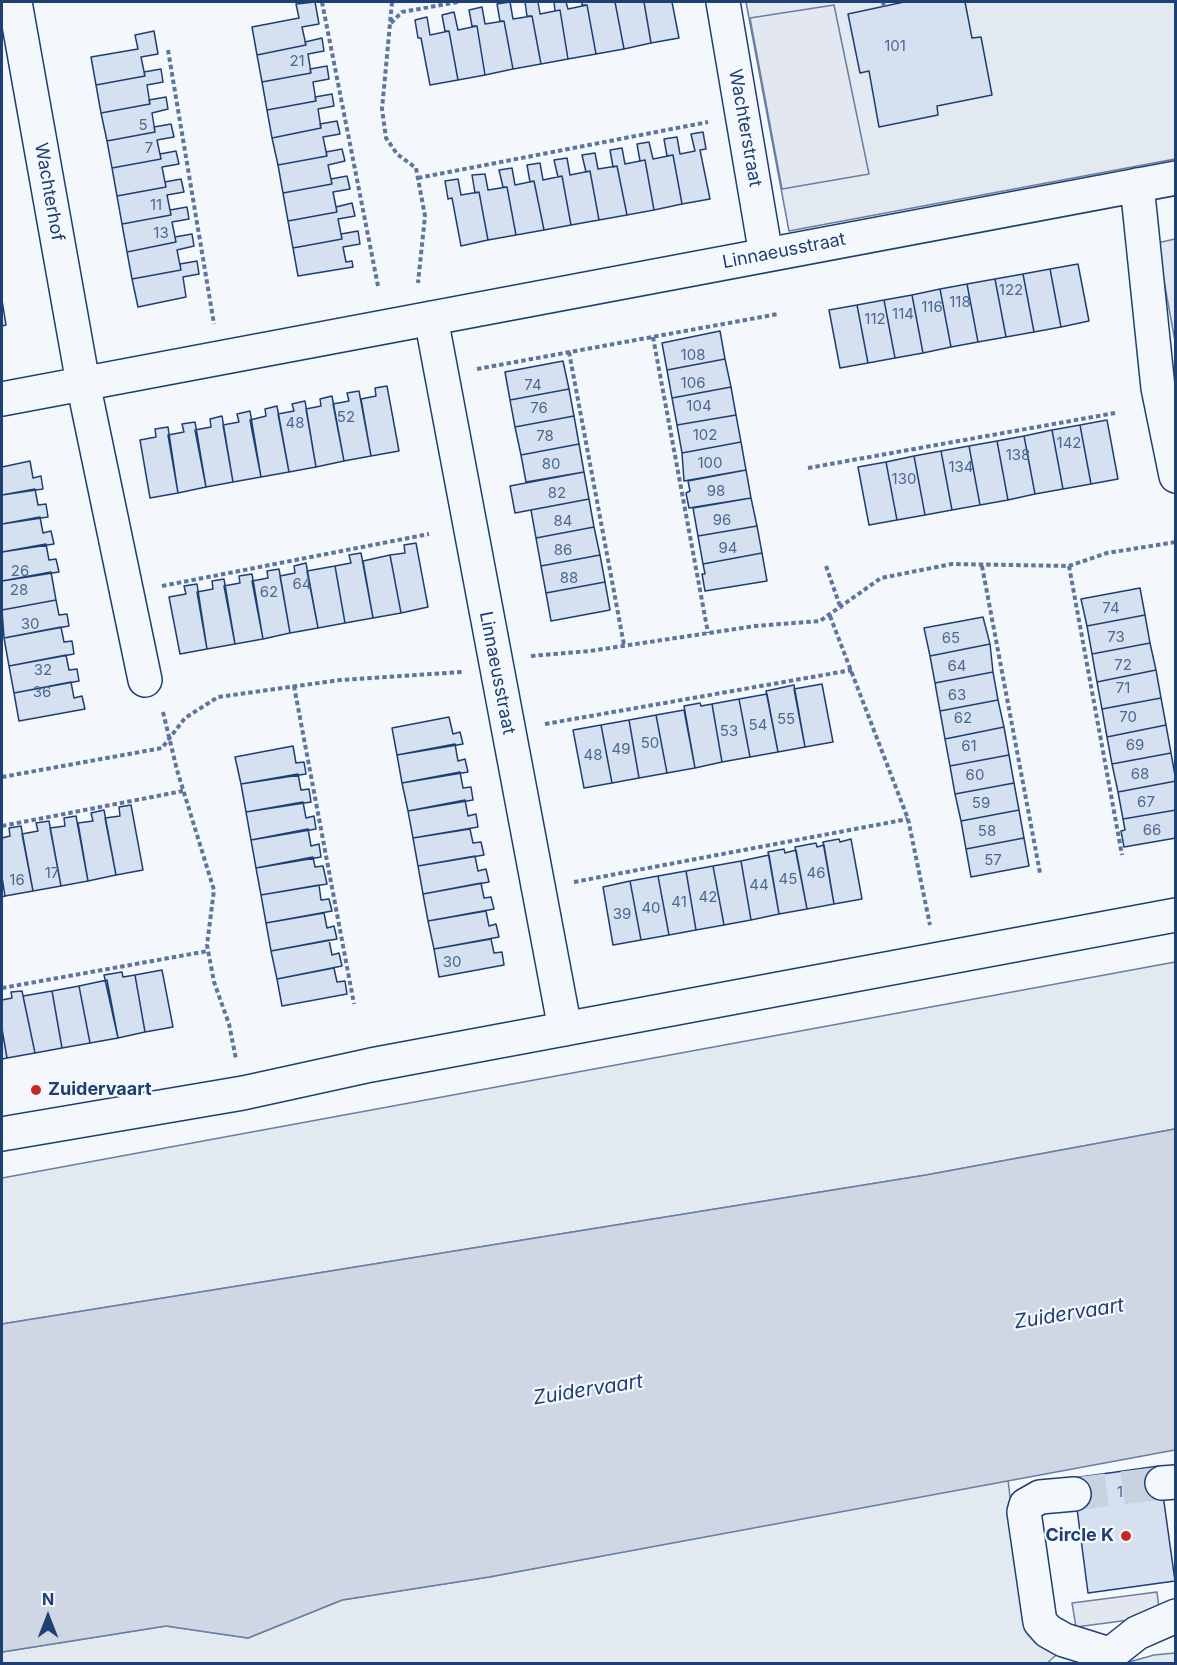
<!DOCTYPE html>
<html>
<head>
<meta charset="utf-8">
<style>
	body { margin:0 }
	#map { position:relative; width:1177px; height:1665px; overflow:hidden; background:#f4f7fb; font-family:Inter,sans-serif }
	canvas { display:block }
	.frame { position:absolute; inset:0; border:3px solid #1d3f73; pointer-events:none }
	.north { position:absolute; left:18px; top:1587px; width:60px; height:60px; -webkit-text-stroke:4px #f4f7fb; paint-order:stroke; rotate:0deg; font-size:16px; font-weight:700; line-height:24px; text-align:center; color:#1d3f73 }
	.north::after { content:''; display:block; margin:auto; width:21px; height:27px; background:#1d3f73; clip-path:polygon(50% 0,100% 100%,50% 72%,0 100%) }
</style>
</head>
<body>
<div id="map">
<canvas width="1177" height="1665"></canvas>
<div class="frame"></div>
<div class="north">N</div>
</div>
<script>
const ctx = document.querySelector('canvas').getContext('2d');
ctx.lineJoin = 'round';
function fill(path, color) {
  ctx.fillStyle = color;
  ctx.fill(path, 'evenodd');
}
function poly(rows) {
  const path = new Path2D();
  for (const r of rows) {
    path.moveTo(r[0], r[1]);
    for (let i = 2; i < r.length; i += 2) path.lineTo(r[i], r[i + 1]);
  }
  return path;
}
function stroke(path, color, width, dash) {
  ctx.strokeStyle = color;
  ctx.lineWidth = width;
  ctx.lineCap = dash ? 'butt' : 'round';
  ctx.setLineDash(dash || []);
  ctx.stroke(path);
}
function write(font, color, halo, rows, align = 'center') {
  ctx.font = font + ' Inter,sans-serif';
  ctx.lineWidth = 4.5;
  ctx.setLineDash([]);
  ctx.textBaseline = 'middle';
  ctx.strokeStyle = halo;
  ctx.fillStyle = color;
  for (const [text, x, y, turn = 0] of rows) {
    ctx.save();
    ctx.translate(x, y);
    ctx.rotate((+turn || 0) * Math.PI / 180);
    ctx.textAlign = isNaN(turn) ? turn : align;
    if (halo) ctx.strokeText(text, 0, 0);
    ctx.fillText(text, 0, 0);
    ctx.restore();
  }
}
const green = poly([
	[746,2,1175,2,1175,159,789,231,746,2],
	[1175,962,1175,1129,926,1175,2,1324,2,1178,1175,962],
	[1008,1480,1025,1620,1062,1650,1046,1664,2,1664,2,1652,166,1626,248,1638,342,1600,489,1577,1008,1480],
	[1175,1653,1175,1663,1122,1664,1154,1655,1175,1653]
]);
const parking = poly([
	[834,5,869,174,782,189,750,18,834,5],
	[1175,239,1175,341,1157,243,1175,239],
	[1157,1592,1160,1616,1076,1627,1072,1603,1157,1592]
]);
const water = poly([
	[1175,1129,1175,1450,489,1577,342,1600,248,1638,166,1626,2,1652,2,1324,926,1175,1175,1129]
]);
const building = poly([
	[315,2,319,24,302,27,306,45,257,55,252,27,299,18,296,4,315,2],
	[510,2,513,19,532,16,541,64,513,69,504,21,500,21,497,4,510,2],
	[525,2,538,2,540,14,560,10,568,59,541,64,532,16,527,16,525,2],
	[554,2,566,2,568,9,587,5,596,54,568,59,560,10,555,11,554,2],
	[582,2,615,2,624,49,596,54,587,5,582,5,582,2],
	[615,2,644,2,651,43,624,49,615,2],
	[644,2,672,2,679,38,651,43,644,2],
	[904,2,965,2,972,38,981,37,992,95,937,106,938,115,879,127,869,71,860,73,848,14,904,2],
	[482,7,485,24,504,21,513,69,485,75,477,26,472,26,469,10,482,7],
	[454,12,458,30,477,26,485,75,458,80,449,31,445,31,442,15,454,12],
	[427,17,430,35,449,31,458,80,430,85,421,38,418,38,415,20,427,17],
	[154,31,158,54,141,57,145,76,96,85,91,57,138,49,135,35,154,31],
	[322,38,324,51,308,54,311,73,262,82,257,55,306,45,305,42,322,38],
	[327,66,329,79,313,82,316,101,267,110,262,82,311,73,310,69,327,66],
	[161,69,163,82,147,85,150,104,101,113,96,85,145,76,144,72,161,69],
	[332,94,334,106,318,109,321,128,272,138,267,110,316,101,315,97,332,94],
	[166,97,168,109,152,113,155,132,107,141,101,113,150,104,149,100,166,97],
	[337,121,340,134,323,137,327,156,278,165,272,138,321,128,320,124,337,121],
	[171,124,174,137,157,140,161,159,112,168,107,141,155,132,154,127,171,124],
	[703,132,706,149,700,150,710,199,682,204,673,155,667,156,664,139,677,137,680,154,695,151,691,134,703,132],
	[649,142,653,159,673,155,682,204,654,210,645,160,640,161,637,144,649,142],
	[622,148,625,164,645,160,654,210,627,215,617,166,613,167,610,150,622,148],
	[342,149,345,161,328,165,332,184,283,193,278,165,327,156,326,152,342,149],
	[176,151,179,164,162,167,166,187,117,196,112,168,161,159,160,154,176,151],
	[595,153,598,169,617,166,627,215,599,220,590,171,586,172,582,155,595,153],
	[567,158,570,175,590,171,599,220,571,225,562,176,558,177,554,160,567,158],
	[540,163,543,180,562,176,571,225,544,230,534,181,530,182,527,165,540,163],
	[512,168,515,185,534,181,544,230,516,235,507,187,503,187,499,170,512,168],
	[485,174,488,190,507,187,516,235,488,240,479,192,475,193,472,175,485,174],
	[347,176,350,189,333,192,337,212,288,221,283,193,332,184,331,179,347,176],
	[181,179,184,192,167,195,171,215,122,224,117,196,166,187,165,182,181,179],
	[458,179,461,195,479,192,488,240,461,246,452,198,448,199,445,181,458,179],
	[352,203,355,216,338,219,342,239,293,248,288,221,337,212,336,207,352,203],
	[187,207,189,219,172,222,176,242,127,252,122,224,171,215,170,210,187,207],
	[358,231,360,244,343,247,346,262,352,261,353,267,298,276,293,248,342,239,341,234,358,231],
	[192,234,194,246,177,250,181,270,132,279,127,252,176,242,175,237,192,234],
	[197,261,199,274,183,277,186,297,138,307,132,279,181,270,180,264,197,261],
	[1078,264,1089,321,1061,327,1050,269,1078,264],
	[1050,269,1061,327,1034,332,1023,274,1050,269],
	[1023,274,1034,332,1006,337,995,279,1023,274],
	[995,279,1006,337,978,342,967,284,995,279],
	[967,284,978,342,951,347,940,289,967,284],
	[940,289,951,347,923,353,912,295,940,289],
	[912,295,923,353,895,358,884,300,912,295],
	[2,300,6,325,2,326,2,300],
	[884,300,895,358,868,363,857,305,884,300],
	[857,305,868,363,840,368,829,310,857,305],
	[720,331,725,359,667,370,662,343,720,331],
	[725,359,731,387,672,398,667,370,725,359],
	[563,361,569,389,510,400,505,372,563,361],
	[387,386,399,451,371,456,361,399,376,396,375,388,387,386],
	[731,387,736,415,677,425,672,398,731,387],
	[569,389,574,416,515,427,510,400,569,389],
	[359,391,371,456,344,461,333,404,349,401,347,393,359,391],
	[332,396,344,461,316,467,306,409,321,406,320,399,332,396],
	[305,401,316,467,289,472,278,414,294,411,292,404,305,401],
	[277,406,289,472,261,477,250,420,266,416,265,409,277,406],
	[250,411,261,477,233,482,223,425,239,422,237,414,250,411],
	[736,415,741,442,682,453,677,425,736,415],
	[222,416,233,482,206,487,195,430,211,427,210,419,222,416],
	[574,416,579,444,521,455,515,427,574,416],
	[1107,420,1118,479,1091,484,1080,425,1107,420],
	[195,422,206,487,178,493,168,435,184,432,182,424,195,422],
	[1080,425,1091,484,1063,489,1052,430,1080,425],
	[168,427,178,493,150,498,140,440,156,437,155,429,168,427],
	[1052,430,1063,489,1035,494,1024,436,1052,430],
	[1024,436,1035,494,1008,500,997,441,1024,436],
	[997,441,1008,500,980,505,969,446,997,441],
	[741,442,746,470,684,481,682,453,741,442],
	[579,444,584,472,526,482,521,455,579,444],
	[969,446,980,505,952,510,941,451,969,446],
	[941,451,952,510,925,515,914,456,941,451],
	[914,456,925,515,897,520,886,462,914,456],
	[30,461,33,478,41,476,43,489,2,495,2,467,30,461],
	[886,462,897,520,869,525,858,467,886,462],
	[746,470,751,498,689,508,686,493,690,491,688,481,746,470],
	[584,472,589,499,515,513,510,486,584,472],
	[35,489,38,505,46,504,48,517,2,524,2,495,35,489],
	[751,498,757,526,698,536,693,508,751,498],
	[589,499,594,527,536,538,531,510,589,499],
	[40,517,43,533,51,531,54,544,2,552,2,524,40,517],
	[757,526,762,553,703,564,698,536,757,526],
	[594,527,600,555,541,566,536,538,594,527],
	[416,543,428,607,401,613,390,555,405,553,404,545,416,543],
	[46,544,49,560,56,559,59,572,2,581,2,552,46,544],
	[361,553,373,618,345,623,335,566,351,563,349,555,361,553],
	[762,553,767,581,705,591,702,574,705,574,703,564,762,553],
	[390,555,401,613,373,618,363,561,390,555],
	[600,555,605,582,546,593,541,566,600,555],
	[306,563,318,628,290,633,280,576,295,573,294,566,306,563],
	[335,566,345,623,318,628,307,571,335,566],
	[279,569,290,633,263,639,252,581,268,578,267,571,279,569],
	[51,572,56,600,2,610,2,581,51,572],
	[252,574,263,639,235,644,224,586,240,583,239,576,252,574],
	[224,579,235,644,207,649,197,592,213,589,212,581,224,579],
	[605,582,610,610,551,621,546,593,605,582],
	[197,584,207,649,180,654,169,597,186,594,184,586,197,584],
	[1140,588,1145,615,1087,626,1081,599,1140,588],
	[56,600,59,615,67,614,69,626,4,638,2,610,56,600],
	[1145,615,1150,643,1092,654,1087,626,1145,615],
	[983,617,990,644,930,656,924,628,983,617],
	[61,627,64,642,72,641,74,654,9,666,4,638,61,627],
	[1150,643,1156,670,1097,682,1092,654,1150,643],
	[990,644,993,672,935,683,930,656,990,644],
	[66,655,69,670,77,669,79,681,14,693,9,666,66,655],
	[1156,670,1161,698,1102,709,1097,682,1156,670],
	[993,672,998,700,940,711,935,683,993,672],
	[71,682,74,698,82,696,85,709,19,721,14,693,71,682],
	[822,684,833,742,805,747,794,689,822,684],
	[794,685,805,747,778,752,766,691,794,685],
	[767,694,778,752,750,757,739,699,767,694],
	[1161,698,1166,725,1107,737,1102,709,1161,698],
	[739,699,750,757,722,762,712,704,739,699],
	[998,700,1004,727,945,739,940,711,998,700],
	[700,703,701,706,712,704,722,762,695,768,684,706,700,703],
	[684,710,695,768,667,773,656,715,684,710],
	[656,715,667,773,639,778,629,720,656,715],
	[449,717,453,734,460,732,463,744,397,755,392,728,449,717],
	[629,720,639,778,612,783,601,725,629,720],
	[601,725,612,783,584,788,573,730,601,725],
	[1166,725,1171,753,1112,764,1107,737,1166,725],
	[1004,727,1009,755,950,766,945,739,1004,727],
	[455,744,458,761,465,759,468,772,402,783,397,755,455,744],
	[293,746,296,763,304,762,306,774,241,784,235,757,293,746],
	[1171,753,1176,781,1118,792,1112,764,1171,753],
	[1009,755,1014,783,955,794,950,766,1009,755],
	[460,772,463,788,471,787,473,800,408,811,402,783,460,772],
	[298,774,301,790,309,789,311,802,246,812,241,784,298,774],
	[1176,781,1176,810,1123,819,1118,792,1176,781],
	[1014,783,1019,810,961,821,955,794,1014,783],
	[465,800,468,816,476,814,478,827,413,838,408,811,465,800],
	[303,802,306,818,314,816,316,829,251,840,246,812,303,802],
	[131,805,143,870,116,875,105,818,120,816,119,807,131,805],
	[104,810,116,875,88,881,78,823,93,821,91,813,104,810],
	[1019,810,1024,838,966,849,961,821,1019,810],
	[1176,810,1176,838,1124,847,1121,831,1125,830,1123,819,1176,810],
	[76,816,88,881,61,886,50,828,65,826,64,818,76,816],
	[49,821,61,886,33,891,22,834,38,831,36,823,49,821],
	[21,826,33,891,5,896,2,877,2,838,10,836,9,828,21,826],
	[308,829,311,846,319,844,321,857,256,868,251,840,308,829],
	[470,829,473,843,481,842,484,855,418,866,413,838,470,829],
	[1024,838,1029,866,971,877,966,849,1024,838],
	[839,839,840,842,851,839,862,899,834,904,823,842,839,839],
	[816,843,817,847,824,845,834,904,807,909,795,847,816,843],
	[784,849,785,853,796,850,807,909,779,914,768,852,784,849],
	[769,855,779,914,751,920,741,861,769,855],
	[475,856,478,871,486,869,489,882,423,894,418,866,475,856],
	[313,857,315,867,323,866,327,884,261,895,256,868,313,857],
	[741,861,751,920,724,925,713,866,741,861],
	[713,866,724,925,696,930,686,871,713,866],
	[686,871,696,930,669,935,658,876,686,871],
	[658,876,669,935,641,940,630,881,658,876],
	[2,877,5,896,2,897,2,877],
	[630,881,641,940,613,945,603,887,630,881],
	[481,883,484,898,491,897,494,909,428,921,423,894,481,883],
	[319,885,321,900,329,899,332,911,266,923,261,895,319,885],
	[486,911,489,926,496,924,499,937,434,949,428,921,486,911],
	[324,913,327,928,334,926,337,939,271,951,266,923,324,913],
	[491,939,494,953,502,952,504,965,439,977,434,949,491,939],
	[329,940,332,955,339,953,342,966,277,979,271,951,329,940],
	[334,968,337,982,345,981,347,994,282,1006,277,979,334,968],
	[162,970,173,1027,145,1032,135,975,162,970],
	[122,972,123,977,135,975,145,1032,118,1038,104,975,122,972],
	[107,980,118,1038,90,1043,79,986,107,980],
	[79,986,90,1043,62,1048,52,991,79,986],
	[22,991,35,1053,7,1058,2,1029,2,1000,12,998,11,992,22,991],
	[52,991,62,1048,35,1053,23,996,52,991],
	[2,1029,7,1058,2,1059,2,1029],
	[1159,1466,1175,1581,1088,1593,1073,1478,1159,1466]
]);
const minorTunnel = poly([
	[1074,1494,1162,1483]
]);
const path = poly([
	[322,2,378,286],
	[392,2,382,109,386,138,397,154,416,168,425,216,418,283],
	[883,2,884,7],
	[391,23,402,12,458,2],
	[168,50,214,324],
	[418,178,708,122],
	[653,337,708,633],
	[569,352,624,645],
	[477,369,778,314],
	[808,468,1115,413],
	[826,566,841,609],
	[982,566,1040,873],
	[1069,566,1122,855],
	[162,586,429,534],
	[830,616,908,819,930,925],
	[531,656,590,651,755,626,820,621,881,578,952,564,1069,566,1107,553,1176,542],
	[294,686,354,1004],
	[163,712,177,770,214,890,207,945,214,982,229,1024,236,1059],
	[545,724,852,670],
	[2,777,162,748,185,718,218,697,340,680,462,672],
	[2,826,183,791],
	[574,882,908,819],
	[2,988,208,951]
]);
const minor = poly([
	[15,2,83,383,145,680],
	[723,2,766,255],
	[1137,185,1158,388,1176,476],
	[431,318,565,1029],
	[2,399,1176,178],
	[2,1134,243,1093,371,1065,1176,915],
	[1162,1483,1176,1482],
	[1074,1494,1040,1497,1026,1505,1024,1512,1040,1622,1048,1631,1064,1640,1109,1654],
	[1098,1664,1137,1633,1176,1616]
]);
const markers = [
	[36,1090,6,"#c62828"],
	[1126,1536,6,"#c62828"]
];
const numberNames = [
	["101",895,46],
	["21",297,61],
	["5",143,125],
	["7",149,148],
	["11",156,205],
	["13",161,233],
	["122",1011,290],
	["118",960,302],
	["116",932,307],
	["114",903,314],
	["112",875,319],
	["108",693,355],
	["106",693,383],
	["74",533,385],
	["104",699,406],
	["76",539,408],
	["52",346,417],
	["48",295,423],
	["102",705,435],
	["78",545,436],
	["142",1069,443],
	["138",1018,455],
	["100",710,463],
	["80",551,464],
	["134",961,467],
	["130",904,479],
	["98",716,491],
	["82",557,493],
	["96",722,520],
	["84",563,521],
	["94",728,548],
	["86",563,550],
	["26",20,571],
	["88",569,578],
	["64",302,584],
	["28",19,590],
	["62",269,592],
	["74",1111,608],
	["30",30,624],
	["73",1116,637],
	["65",951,638],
	["72",1123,665],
	["64",957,666],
	["32",43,670],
	["71",1123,688],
	["36",42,692],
	["63",957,695],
	["70",1128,717],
	["62",963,718],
	["55",786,719],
	["54",758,725],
	["53",729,731],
	["50",650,743],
	["69",1135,745],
	["61",969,746],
	["49",621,749],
	["48",593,755],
	["68",1140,774],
	["60",975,775],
	["67",1146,802],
	["59",981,803],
	["66",1152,830],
	["58",987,831],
	["57",993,860],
	["17",52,873],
	["46",816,873],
	["45",788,879],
	["16",17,880],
	["44",759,885],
	["42",708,897],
	["41",679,902],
	["40",651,908],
	["39",622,914],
	["30",452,962],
	["1",1120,1492]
];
const streetNames = [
	["Wachterstraat",745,128,80],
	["Wachterhof",49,192,80],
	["Linnaeusstraat",784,251,-11],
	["Linnaeusstraat",497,673,79]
];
const poiNames = [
	["Zuidervaart",48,1090],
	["Circle K",1114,1536,"right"]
];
const waterNames = [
	["Zuidervaart",1069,1314,-9],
	["Zuidervaart",588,1390,-9]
];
fill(green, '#e3e9f0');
stroke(green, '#687fa3', 1.5);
fill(parking, '#e3e8f0');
stroke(parking, '#687fa3', 1.5);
fill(water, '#cfd7e4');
stroke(water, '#687fa3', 1.5);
fill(building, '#d5e0f0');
stroke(building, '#1d3f73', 1.5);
stroke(minorTunnel, '#c9d2e0', 33, [33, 16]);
stroke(minor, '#1d3f73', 36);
stroke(path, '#5e769c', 4, [4.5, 3]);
stroke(minor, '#f4f7fb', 33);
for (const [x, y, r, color] of markers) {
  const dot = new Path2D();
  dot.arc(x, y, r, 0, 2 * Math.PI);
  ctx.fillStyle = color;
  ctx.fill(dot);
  stroke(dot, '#f4f7fb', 2);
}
write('15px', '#4b6792', null, numberNames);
write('18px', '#1d3f73', '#f4f7fb', streetNames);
write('bold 18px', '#1d3f73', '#f4f7fb', poiNames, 'left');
write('italic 20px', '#1d3f73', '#f4f7fb', waterNames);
</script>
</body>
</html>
